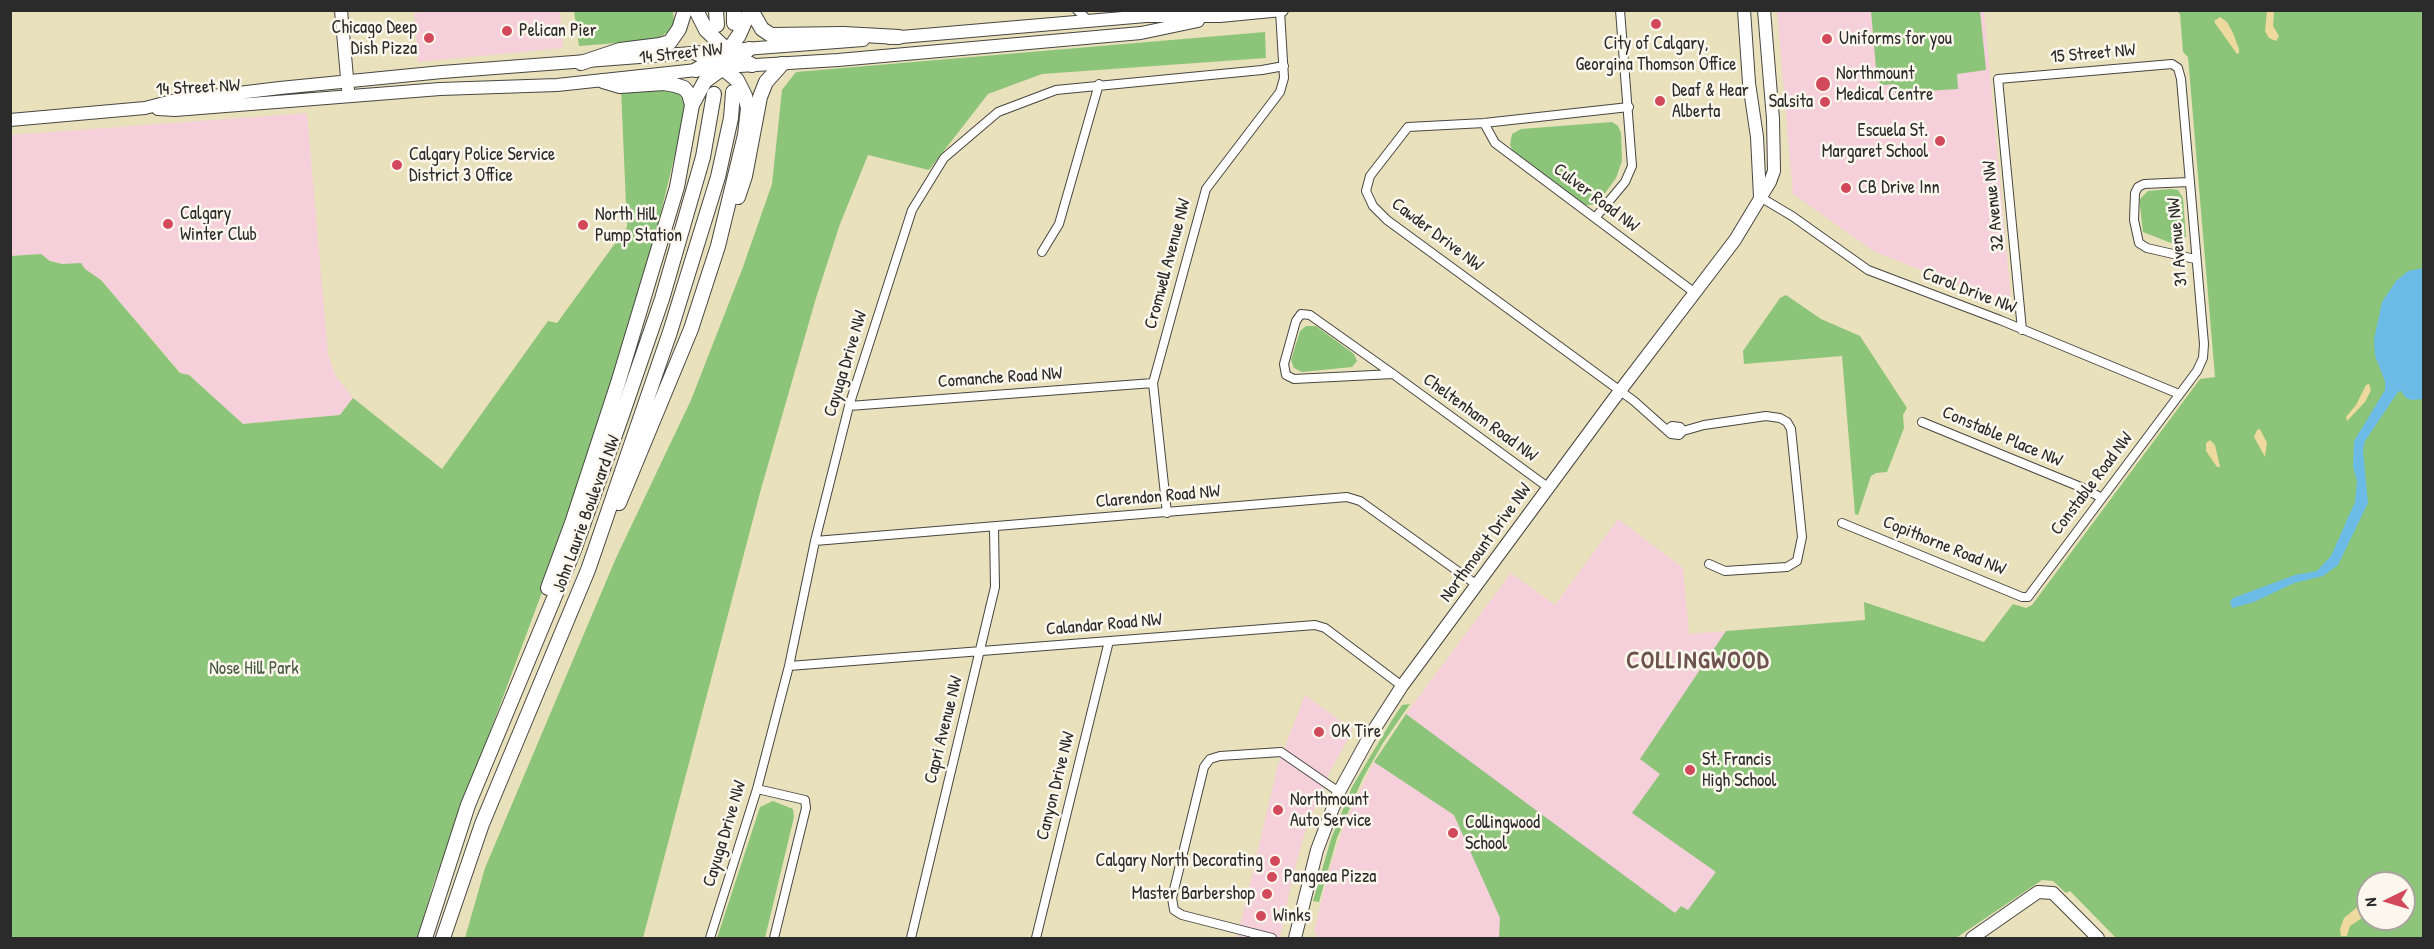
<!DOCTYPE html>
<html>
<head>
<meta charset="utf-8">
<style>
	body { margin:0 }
	#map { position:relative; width:2434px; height:949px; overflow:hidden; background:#e9e0bc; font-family:"Patrick Hand",sans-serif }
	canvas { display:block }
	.frame { position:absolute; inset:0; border:12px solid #2b2b2b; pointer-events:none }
	.north { position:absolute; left:2356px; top:871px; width:60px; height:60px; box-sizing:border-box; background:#fbf7ec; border:2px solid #a8a59f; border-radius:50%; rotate:265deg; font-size:16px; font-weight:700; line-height:24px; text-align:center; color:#2b2b2b }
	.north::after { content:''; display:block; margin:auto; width:21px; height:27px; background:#d1495b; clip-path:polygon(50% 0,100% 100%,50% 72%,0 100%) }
</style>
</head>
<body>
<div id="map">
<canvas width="2434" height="949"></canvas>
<div class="frame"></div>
<div class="north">N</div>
</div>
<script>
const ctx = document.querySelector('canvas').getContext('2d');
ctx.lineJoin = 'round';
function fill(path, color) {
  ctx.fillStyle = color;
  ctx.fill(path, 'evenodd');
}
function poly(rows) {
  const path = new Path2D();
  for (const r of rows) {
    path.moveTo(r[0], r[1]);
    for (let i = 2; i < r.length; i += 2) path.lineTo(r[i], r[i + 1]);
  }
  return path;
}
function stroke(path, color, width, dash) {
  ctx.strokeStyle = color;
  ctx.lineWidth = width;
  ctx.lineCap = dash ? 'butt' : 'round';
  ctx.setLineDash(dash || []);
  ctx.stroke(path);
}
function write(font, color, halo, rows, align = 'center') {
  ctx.font = font + ' "Patrick Hand",sans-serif';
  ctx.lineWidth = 5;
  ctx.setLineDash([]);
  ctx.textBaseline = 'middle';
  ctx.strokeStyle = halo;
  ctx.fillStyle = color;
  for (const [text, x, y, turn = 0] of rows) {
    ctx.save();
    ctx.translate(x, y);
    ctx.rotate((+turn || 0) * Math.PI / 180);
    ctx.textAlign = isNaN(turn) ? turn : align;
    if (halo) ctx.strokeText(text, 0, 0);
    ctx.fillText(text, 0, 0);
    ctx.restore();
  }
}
const built = poly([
	[438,11,560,11,563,48,418,62,414,13],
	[1777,11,1984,11,2011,299,2008,304,1875,252,1793,194],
	[307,113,328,354,335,375,353,398,340,415,243,424,189,375,181,373,101,280,85,269,81,263,62,264,50,261,41,254,11,256,11,135],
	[1618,519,1683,568,1689,634,1865,620,1772,938,1318,938,1314,931,1328,874,1346,820,1374,762,1403,718,1511,573,1555,605],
	[1305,695,1353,730,1330,771,1304,835,1292,879,1280,938,1237,938,1278,765]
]);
const green = poly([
	[574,11,673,11,674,24,668,32,660,37,642,41,579,46],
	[1871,11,1980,11,1986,70,1957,74,1958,89,1895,93,1894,84,1882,85,1877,80],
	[2177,11,2423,11,2423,938,2116,938,2070,891,2066,893,2053,881,2042,880,1956,938,1499,938,1500,918,1454,815,1374,762,1406,714,1675,913,1681,906,1688,910,1716,872,1632,813,1660,774,1640,759,1726,631,1865,620,1864,602,1984,642,2013,604,2026,608,2032,605,2200,379,2215,377,2188,57,2183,52,2180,14],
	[2368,883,2404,883,2404,919,2368,919],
	[1265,32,1266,58,1042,74,988,94,929,170,868,155,840,224,816,298,761,489,643,938,465,938,485,868,616,558,691,400,743,267,772,184,782,90,796,72],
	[670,88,679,94,684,102,685,113,654,241,576,501,433,885,418,938,11,938,11,256,41,254,50,261,62,264,81,263,85,269,101,280,180,373,189,375,243,424,340,415,353,398,442,469,548,321,557,323,627,227,621,89],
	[1612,122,1618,126,1621,133,1622,161,1616,178,1600,200,1593,205,1585,205,1579,201,1514,153,1510,145,1512,134,1521,129],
	[2171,189,2178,190,2183,198,2186,237,2180,243,2176,245,2143,232,2140,206,2140,199,2148,191],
	[1786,295,1821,319,1860,336,1907,408,1903,415,1904,428,1887,472,1876,473,1871,476,1858,515,1855,514,1842,356,1744,364,1743,351,1780,298],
	[1306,326,1316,326,1354,354,1357,361,1352,367,1302,372,1294,368,1291,360,1300,331],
	[1410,704,1383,743,1363,778,1337,838,1319,902,1313,901,1331,839,1352,787,1392,720,1402,705],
	[773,801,793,809,794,817,765,938,717,938,760,807]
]);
const sand = poly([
	[2267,11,2274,11,2273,26,2279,36,2276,41,2269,38,2265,31],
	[2220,17,2227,22,2233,33,2239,49,2239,53,2237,54,2215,23,2214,21],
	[2369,384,2371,390,2365,402,2347,421,2346,417,2356,405,2366,385],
	[2260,429,2267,443,2265,457,2254,437,2257,430],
	[2210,440,2215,445,2220,467,2217,467,2206,451,2206,443],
	[2361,904,2368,905,2365,916,2350,926,2347,936,2341,936,2340,929,2344,918]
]);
const water = poly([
	[2423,268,2423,399,2412,400,2406,398,2401,391,2398,392,2365,441,2363,450,2368,503,2338,565,2323,576,2294,583,2254,602,2232,608,2230,602,2233,598,2295,575,2317,571,2331,556,2355,502,2357,481,2353,467,2354,441,2385,390,2385,381,2375,356,2374,339,2382,302,2396,281,2408,271]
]);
const street = poly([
	[1077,10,1088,20],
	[1629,107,1484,123,1408,127,1370,176,1366,191,1373,206,1387,220,1634,401,1671,434,1679,435,1683,431,1704,425,1766,416,1780,418,1787,422,1791,429,1802,537,1797,561,1787,567,1725,571,1709,564],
	[1484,123,1495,143,1695,293],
	[2189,182,2144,184,2138,187,2135,193,2134,220,2139,243,2147,248,2195,259],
	[1760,197,1792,216,1868,270,2000,320,2179,394],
	[1595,218,1625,182,1632,166,1620,10],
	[1042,252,1059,224,1099,84],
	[1393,374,1294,379,1286,375,1284,364,1296,321,1301,314,1310,315,1393,374,1538,480,1549,488],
	[849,406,1153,383],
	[1922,422,2083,488,2102,498],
	[1668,429,1672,426,1680,427,1683,431],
	[1167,513,1153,383,1206,189,1280,92,1284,78,1280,11],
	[1842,523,2022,597,2028,597,2197,371,2203,358,2204,344,2181,79,2178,68,2172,64,1998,79,2022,330],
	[815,541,1347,497,1360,501,1477,585],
	[789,666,1315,625,1325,628,1402,686],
	[757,789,805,800,806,808,774,938],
	[710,938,757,789,789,666,815,541,849,406,912,210,944,158,998,112,1056,90,1262,70,1284,66],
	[911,938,995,587,994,528],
	[1036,938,1109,641],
	[1272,938,1182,915,1174,910,1172,898,1204,767,1210,759,1220,756,1281,752,1339,792]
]);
const secondary = poly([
	[341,10,348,89],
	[1744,10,1749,83,1757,137,1760,197],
	[889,38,1146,16,1220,16,1282,10],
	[723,67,838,60,1141,33,1198,21],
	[158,109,175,110,440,89,557,85,706,69],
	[10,120,145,108,172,101,280,88,442,72,863,40],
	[1295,938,1317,850,1339,792,1368,739,1402,686,1613,400,1735,240,1770,182,1774,171,1773,119,1764,10],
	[1972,938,2038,892,2053,893,2098,938]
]);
const primary = poly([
	[696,10,706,30,728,51,752,65],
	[716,10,717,25],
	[734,10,734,23],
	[751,10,762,29,771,35,844,34,899,37],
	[581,63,620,50,660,45,670,42,679,29,685,10],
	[696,70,728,51,739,35,750,10],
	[692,105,705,81,749,49],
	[738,197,745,176,760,97,766,82,782,64],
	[619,503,691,329,718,246,745,135,748,108,745,96,737,80,713,60,696,53],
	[548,588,572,523,618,383,677,187,692,105,689,94,684,88,675,85,664,83,620,86,603,81],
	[425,938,468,805,574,550,620,421,662,299,703,157,714,94],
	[443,938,482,824,588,570,670,332,718,177,731,118,733,92]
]);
const markers = [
	[1656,24,6,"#d1495b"],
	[507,31,6,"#d1495b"],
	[429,38,6,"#d1495b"],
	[1827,39,6,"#d1495b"],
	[1823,84,8,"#d1495b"],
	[1660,101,6,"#d1495b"],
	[1825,102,6,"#d1495b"],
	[1940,141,6,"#d1495b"],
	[397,165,6,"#d1495b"],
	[1846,188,6,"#d1495b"],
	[168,224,6,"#d1495b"],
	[583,225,6,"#d1495b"],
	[1319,732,6,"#d1495b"],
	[1690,770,6,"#d1495b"],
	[1278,810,6,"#d1495b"],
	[1453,833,6,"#d1495b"],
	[1275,861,6,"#d1495b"],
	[1272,877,6,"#d1495b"],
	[1267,894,6,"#d1495b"],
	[1261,916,6,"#d1495b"]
];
const poiNames = [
	["Chicago Deep",417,28,"right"],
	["Dish Pizza",417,49,"right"],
	["Pelican Pier",519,31],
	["Uniforms for you",1839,39],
	["City of Calgary,",1656,44,"center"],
	["Georgina Thomson Office",1656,65,"center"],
	["Northmount",1836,74],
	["Medical Centre",1836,95],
	["Deaf & Hear",1672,91],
	["Alberta",1672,112],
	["Salsita",1813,102,"right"],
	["Escuela St.",1928,131,"right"],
	["Margaret School",1928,152,"right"],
	["Calgary Police Service",409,155],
	["District 3 Office",409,176],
	["CB Drive Inn",1858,188],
	["Calgary",180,214],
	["Winter Club",180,235],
	["North Hill",595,215],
	["Pump Station",595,236],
	["OK Tire",1331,732],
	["St. Francis",1702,760],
	["High School",1702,781],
	["Northmount",1290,800],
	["Auto Service",1290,821],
	["Collingwood",1465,823],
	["School",1465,844],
	["Calgary North Decorating",1263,861,"right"],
	["Pangaea Pizza",1284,877],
	["Master Barbershop",1255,894,"right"],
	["Winks",1273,916]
];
const streetNames = [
	["14 Street NW",681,54,-6],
	["15 Street NW",2093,54,-5],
	["14 Street NW",198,88,-3],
	["Culver Road NW",1596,198,37],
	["32 Avenue NW",1994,206,-96],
	["Cawder Drive NW",1437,235,37],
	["31 Avenue NW",2178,242,-95],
	["Cromwell Avenue NW",1168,264,-75],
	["Carol Drive NW",1969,291,21],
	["Cayuga Drive NW",846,364,-73],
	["Comanche Road NW",1000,378,-4],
	["Cheltenham Road NW",1480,418,36],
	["Constable Place NW",2002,437,23],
	["Constable Road NW",2092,484,-53],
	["Clarendon Road NW",1158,497,-5],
	["John Laurie Boulevard NW",587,514,-70],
	["Northmount Drive NW",1486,543,-54],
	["Copithorne Road NW",1944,546,22],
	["Calandar Road NW",1104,625,-5],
	["Capri Avenue NW",944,730,-76],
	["Canyon Drive NW",1056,786,-76],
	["Cayuga Drive NW",725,834,-73]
];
const parkNames = [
	["Nose Hill Park",254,669]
];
const districtNames = [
	["COLLINGWOOD",1698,662]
];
fill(built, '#f5cfda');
fill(green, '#8cc579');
fill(sand, '#eeda9e');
fill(water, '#6cbbe6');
stroke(street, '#484641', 10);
stroke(secondary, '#484641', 14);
stroke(primary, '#484641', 16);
stroke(street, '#fff', 8);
stroke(secondary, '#fff', 12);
stroke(primary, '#fff', 14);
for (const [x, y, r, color] of markers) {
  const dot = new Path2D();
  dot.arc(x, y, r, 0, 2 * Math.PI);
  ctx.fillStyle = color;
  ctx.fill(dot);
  stroke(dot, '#fbf7ec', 2);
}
write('18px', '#2b2b2b', '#fbf7ec', poiNames, 'left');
write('18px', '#2b2b2b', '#fbf7ec', streetNames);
write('18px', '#485942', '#fbf7ec', parkNames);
ctx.letterSpacing = '1.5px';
write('bold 24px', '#6c534e', '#fbf7ec', districtNames);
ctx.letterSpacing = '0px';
</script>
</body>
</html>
